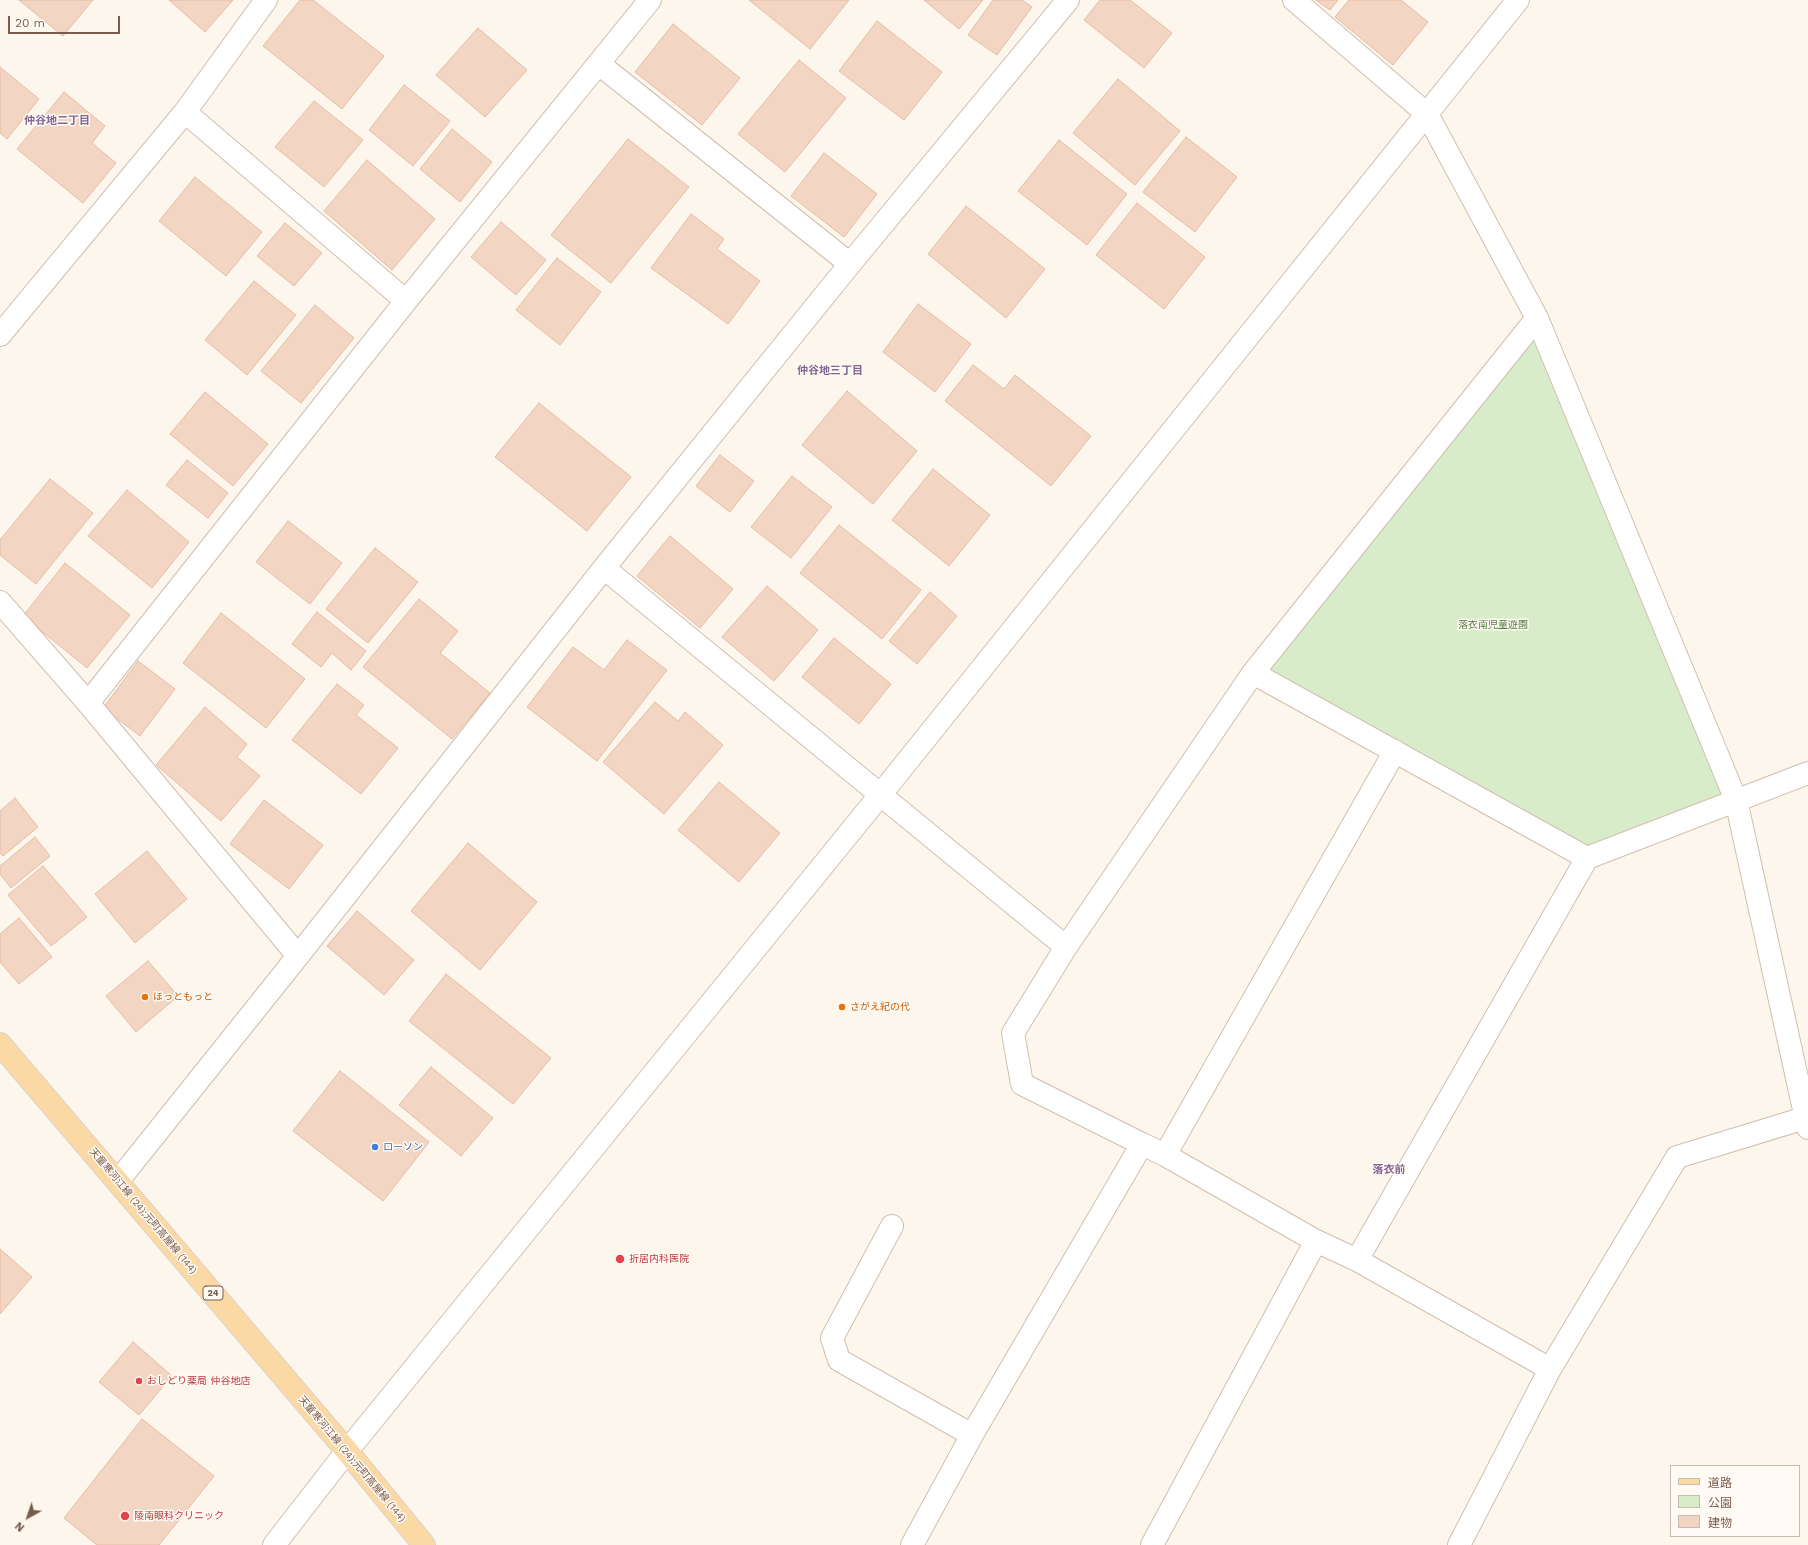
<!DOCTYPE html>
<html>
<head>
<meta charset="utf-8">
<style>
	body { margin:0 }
	#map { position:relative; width:1808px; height:1545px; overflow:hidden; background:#fdf6ec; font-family:"Work Sans","Noto Sans JP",sans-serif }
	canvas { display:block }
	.legend { position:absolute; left:1670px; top:1465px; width:130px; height:72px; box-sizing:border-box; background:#fffaf3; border:1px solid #cabbb1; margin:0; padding:5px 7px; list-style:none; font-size:12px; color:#7a5c4d }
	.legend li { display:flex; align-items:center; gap:8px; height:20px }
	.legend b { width:20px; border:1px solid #cabbb1 }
	.north { position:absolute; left:8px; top:1497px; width:40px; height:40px; -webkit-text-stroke:3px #fffaf3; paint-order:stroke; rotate:220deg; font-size:11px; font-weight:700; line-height:16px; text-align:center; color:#7a5c4d }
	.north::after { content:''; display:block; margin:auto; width:14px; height:18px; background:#7a5c4d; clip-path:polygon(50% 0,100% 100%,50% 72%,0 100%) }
	.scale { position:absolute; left:8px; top:16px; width:112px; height:18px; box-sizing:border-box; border:2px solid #7a5c4d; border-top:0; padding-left:5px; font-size:12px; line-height:14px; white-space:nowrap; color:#7a5c4d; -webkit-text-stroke:3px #fffaf3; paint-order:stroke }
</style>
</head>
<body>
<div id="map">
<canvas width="1808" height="1545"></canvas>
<ul class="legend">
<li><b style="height:5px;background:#fbd9a5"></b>道路</li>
<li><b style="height:11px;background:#d8ecc9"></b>公園</li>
<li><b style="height:11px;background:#f3d5c3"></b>建物</li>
</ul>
<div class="north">N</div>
<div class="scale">20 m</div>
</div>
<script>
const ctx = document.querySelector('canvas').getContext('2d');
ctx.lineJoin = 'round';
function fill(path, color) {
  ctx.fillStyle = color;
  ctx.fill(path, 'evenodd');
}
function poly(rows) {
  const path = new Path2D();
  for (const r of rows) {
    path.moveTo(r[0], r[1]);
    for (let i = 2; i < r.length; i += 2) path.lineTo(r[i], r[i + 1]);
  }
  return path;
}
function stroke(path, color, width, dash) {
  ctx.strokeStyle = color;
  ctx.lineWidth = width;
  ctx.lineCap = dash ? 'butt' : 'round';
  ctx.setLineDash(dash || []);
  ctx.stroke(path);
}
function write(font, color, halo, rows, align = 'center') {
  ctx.font = font + ' "Work Sans","Noto Sans JP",sans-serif';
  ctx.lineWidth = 3;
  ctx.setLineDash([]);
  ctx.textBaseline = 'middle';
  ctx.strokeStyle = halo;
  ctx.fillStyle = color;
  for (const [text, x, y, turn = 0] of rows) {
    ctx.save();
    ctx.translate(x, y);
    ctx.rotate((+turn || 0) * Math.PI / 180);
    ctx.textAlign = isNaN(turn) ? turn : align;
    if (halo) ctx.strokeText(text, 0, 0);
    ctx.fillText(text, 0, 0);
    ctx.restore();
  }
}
const green = poly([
	[1537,318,1736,800,1587,858,1253,673]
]);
const building = poly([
	[19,0,93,0,63,36,19,0],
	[169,0,233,0,205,32,169,0],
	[300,0,313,0,384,56,342,109,263,46,300,0],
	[749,0,849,0,810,49,749,0],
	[924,0,983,0,959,29,924,0],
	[993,0,1022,0,1032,7,997,55,968,35,993,0],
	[1100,0,1130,0,1172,33,1144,68,1084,20,1100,0],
	[1316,0,1338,0,1330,10,1316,0],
	[1349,0,1401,0,1428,22,1393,65,1335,17,1349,0],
	[877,21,942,72,904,120,839,71,877,21],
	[673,24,740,78,702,125,635,72,673,24],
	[478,28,527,70,485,117,436,75,478,28],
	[799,60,846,98,785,172,738,134,799,60],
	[0,67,39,99,7,139,0,133,0,67],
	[1118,79,1180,131,1135,185,1073,133,1118,79],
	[404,85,450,121,413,166,369,130,404,85],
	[64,92,105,126,92,143,116,163,83,203,17,149,64,92],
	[314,101,363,140,324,187,275,147,314,101],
	[452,129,492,162,460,202,420,169,452,129],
	[1186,137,1237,177,1195,232,1143,192,1186,137],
	[628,139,689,187,611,283,551,235,628,139],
	[1059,140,1127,194,1087,245,1018,191,1059,140],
	[824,153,877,194,844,237,791,196,824,153],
	[367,160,435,219,392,270,324,211,367,160],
	[195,177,262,232,226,276,159,221,195,177],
	[1137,203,1205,257,1164,309,1096,255,1137,203],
	[966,206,1045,269,1006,318,928,254,966,206],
	[691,214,724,239,717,249,760,281,728,324,651,268,691,214],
	[501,222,546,260,516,295,471,257,501,222],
	[285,223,322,253,294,286,257,256,285,223],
	[557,258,601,292,560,345,516,310,557,258],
	[254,281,296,315,247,375,205,340,254,281],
	[918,304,971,344,935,392,883,352,918,304],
	[315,305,354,338,301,403,261,371,315,305],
	[973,365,1004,389,1015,375,1091,436,1051,486,945,401,973,365],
	[847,391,917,451,873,504,802,445,847,391],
	[205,392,268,444,233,486,170,434,205,392],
	[539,403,631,477,587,531,495,457,539,403],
	[720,455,754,481,730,512,696,486,720,455],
	[187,460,228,493,208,518,166,485,187,460],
	[933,469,990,515,949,566,892,520,933,469],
	[792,476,832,507,791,558,751,527,792,476],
	[50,479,93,513,36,584,0,555,0,540,50,479],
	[127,490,189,542,152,588,88,536,127,490],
	[288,521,342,563,310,604,256,562,288,521],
	[839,525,921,590,882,639,800,573,839,525],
	[670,536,733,589,700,628,637,576,670,536],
	[375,548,418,582,368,643,326,609,375,548],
	[65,563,130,615,87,668,23,616,65,563],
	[767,586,818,630,774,681,722,637,767,586],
	[930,592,957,616,917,664,889,641,930,592],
	[419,599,458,631,440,653,490,693,452,739,363,667,419,599],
	[317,612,366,651,351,670,332,653,321,667,292,644,317,612],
	[221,613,305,679,266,728,183,663,221,613],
	[834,638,891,684,859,724,802,677,834,638],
	[627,640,667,670,597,761,527,707,573,647,604,670,627,640],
	[138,661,175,689,140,736,103,708,138,661],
	[337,684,364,705,356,715,398,748,361,794,292,740,337,684],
	[655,702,678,721,685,712,723,745,664,814,603,762,655,702],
	[205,707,247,744,237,757,260,776,221,821,156,765,205,707],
	[719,782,780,833,739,882,678,830,719,782],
	[15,798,38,827,3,856,0,853,0,811,15,798],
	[264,800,323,845,289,889,230,844,264,800],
	[35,837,50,856,11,888,0,874,0,866,35,837],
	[468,843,537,902,480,970,411,911,468,843],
	[147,851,187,899,135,943,95,894,147,851],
	[43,866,87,917,51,946,8,895,43,866],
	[357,911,414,960,384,995,327,946,357,911],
	[19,918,52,957,19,984,0,962,0,934,19,918],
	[148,961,178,996,136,1032,106,996,148,961],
	[446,974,551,1058,513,1104,409,1021,446,974],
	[431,1067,493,1118,461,1156,399,1105,431,1067],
	[340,1071,429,1142,383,1201,293,1131,340,1071],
	[0,1249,32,1277,0,1314,0,1249],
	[133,1342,172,1376,139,1415,99,1382,133,1342],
	[142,1419,214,1476,159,1545,97,1545,64,1518,142,1419]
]);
const minor = poly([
	[1294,0,1427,114,1537,318,1736,800,1808,1128],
	[599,64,850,264],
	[185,112,266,0],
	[0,335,185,112,406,301],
	[604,568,1066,947],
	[0,602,88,703,298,956,604,568,850,264,1068,0],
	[1253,673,1587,858],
	[88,703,406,301,650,0],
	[1142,1144,1022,1084,1013,1033,1066,947,1253,673,1537,318],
	[1165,1155,1395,751],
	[118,1181,298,956],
	[892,1226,832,1338,839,1360,972,1435],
	[1357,1260,1587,858,1808,773],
	[274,1545,347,1451,881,794,1518,0],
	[912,1545,972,1435,1142,1144,1165,1155,1316,1241,1357,1260,1550,1369],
	[1152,1545,1316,1241],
	[1459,1545,1550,1369,1677,1157,1805,1118]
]);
const major = poly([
	[0,1044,347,1451,424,1545]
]);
const markers = [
	[145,997,4,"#e8710a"],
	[842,1007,4,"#e8710a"],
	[375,1147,4,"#3f7fe0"],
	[620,1259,5,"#e0444e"],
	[139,1381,4,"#e0444e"],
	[125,1516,5,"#e0444e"]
];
const shields = [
	[213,1293,20]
];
const shieldNames = [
	["24",213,1293]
];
const parkNames = [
	["落衣南児童遊園",1493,625]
];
const foodNames = [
	["ほっともっと",153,997],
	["さがえ紀の代",850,1007]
];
const shopNames = [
	["ローソン",383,1147]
];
const streetNames = [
	["天童寒河江線 (24);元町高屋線 (144)",143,1211,50],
	["天童寒河江線 (24);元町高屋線 (144)",352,1459,50]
];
const healthNames = [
	["折居内科医院",629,1259],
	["おしどり薬局 仲谷地店",147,1381],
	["陵南眼科クリニック",134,1516]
];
const neighbourhoodNames = [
	["仲谷地二丁目",57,121],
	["仲谷地三丁目",830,371],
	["落衣前",1389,1170]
];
fill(green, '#d8ecc9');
fill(building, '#f3d5c3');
stroke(building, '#e6bba3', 1);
stroke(minor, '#d1beb0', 24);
stroke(major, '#dad1cd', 24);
stroke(minor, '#fff', 22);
stroke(major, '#fbd9a5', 22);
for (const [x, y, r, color] of markers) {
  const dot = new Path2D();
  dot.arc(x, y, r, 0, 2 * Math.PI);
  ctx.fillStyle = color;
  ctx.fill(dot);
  stroke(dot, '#fffaf3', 1.5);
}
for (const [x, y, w] of shields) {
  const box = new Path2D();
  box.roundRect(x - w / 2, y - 7, w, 14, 3);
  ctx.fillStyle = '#fffaf3';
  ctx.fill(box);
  stroke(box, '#7a5c4d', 1);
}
write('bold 9px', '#7a5c4d', null, shieldNames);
write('10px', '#537a41', '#fffaf3', parkNames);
write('10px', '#c56008', '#fffaf3', foodNames, 'left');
write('10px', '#366cbe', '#fffaf3', shopNames, 'left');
write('10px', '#7a5c4d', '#fffaf3', streetNames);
write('10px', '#be3a42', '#fffaf3', healthNames, 'left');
write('bold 11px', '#846695', '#fffaf3', neighbourhoodNames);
</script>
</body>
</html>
